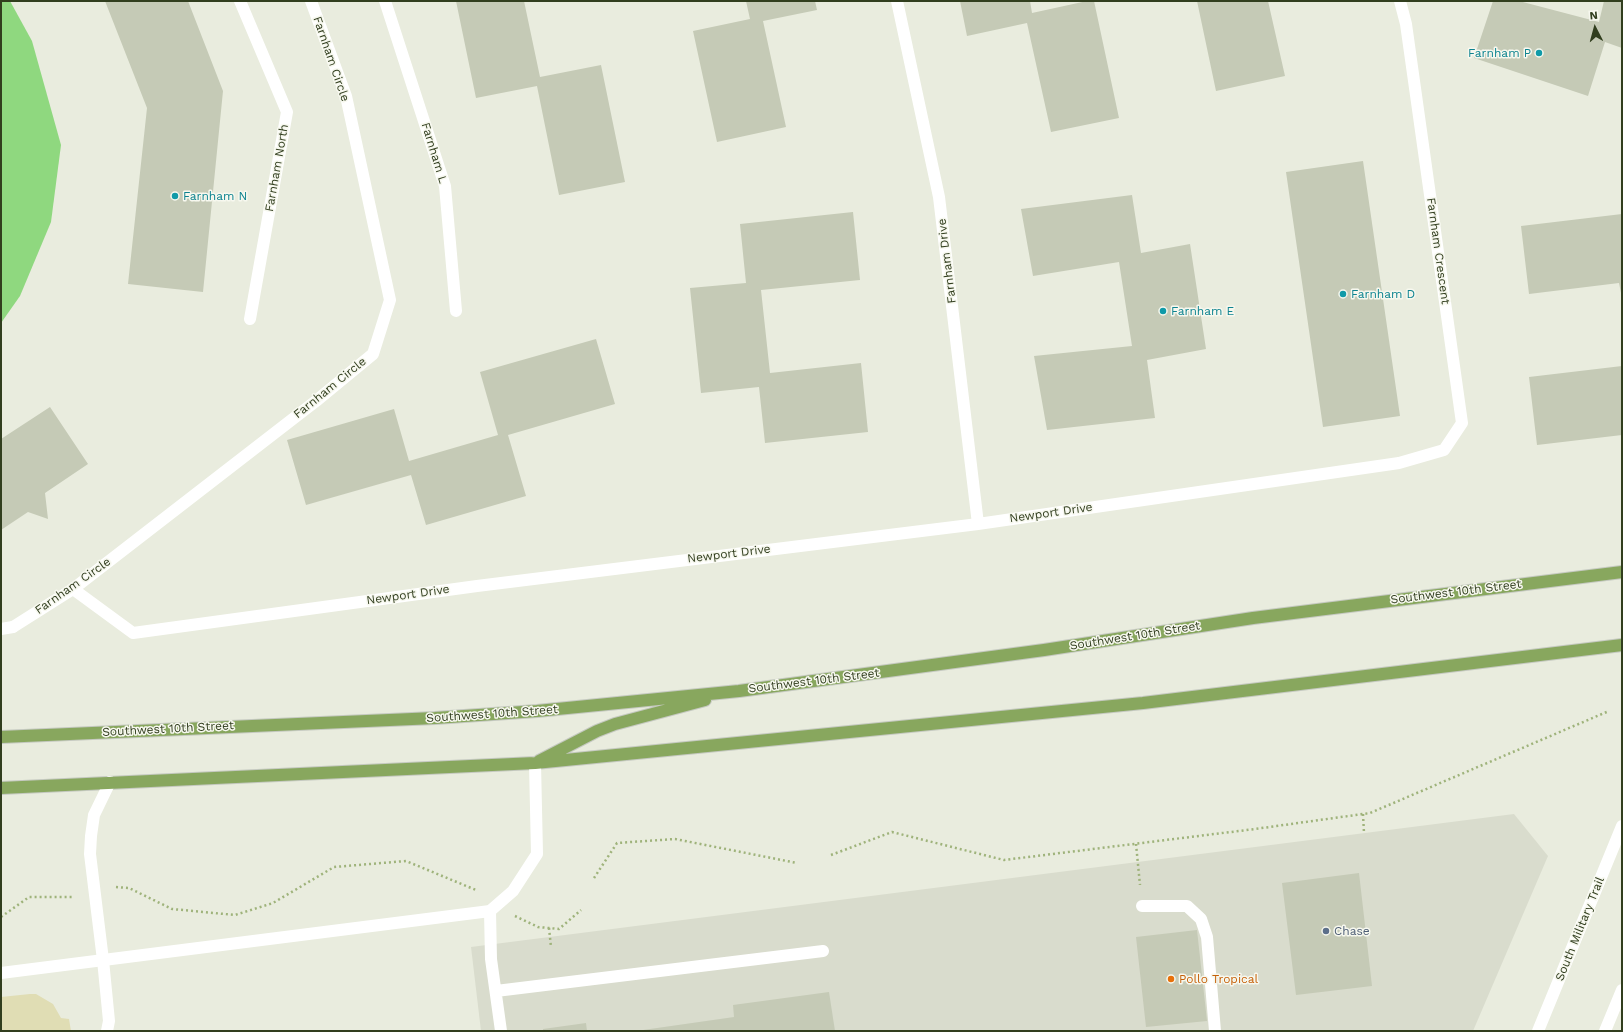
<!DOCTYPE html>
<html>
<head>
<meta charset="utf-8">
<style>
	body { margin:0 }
	#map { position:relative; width:1623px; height:1032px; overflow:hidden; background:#e9ecde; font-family:"Work Sans",sans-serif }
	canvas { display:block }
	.frame { position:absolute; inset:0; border:2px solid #313e1e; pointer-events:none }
	.north { position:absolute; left:1575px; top:8px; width:40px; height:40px; -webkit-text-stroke:3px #f7f8ef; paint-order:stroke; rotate:354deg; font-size:11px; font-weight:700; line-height:16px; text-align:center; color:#313e1e }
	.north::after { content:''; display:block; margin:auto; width:14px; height:18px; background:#313e1e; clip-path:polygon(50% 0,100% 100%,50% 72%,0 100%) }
</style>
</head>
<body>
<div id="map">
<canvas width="1623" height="1032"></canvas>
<div class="frame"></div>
<div class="north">N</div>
</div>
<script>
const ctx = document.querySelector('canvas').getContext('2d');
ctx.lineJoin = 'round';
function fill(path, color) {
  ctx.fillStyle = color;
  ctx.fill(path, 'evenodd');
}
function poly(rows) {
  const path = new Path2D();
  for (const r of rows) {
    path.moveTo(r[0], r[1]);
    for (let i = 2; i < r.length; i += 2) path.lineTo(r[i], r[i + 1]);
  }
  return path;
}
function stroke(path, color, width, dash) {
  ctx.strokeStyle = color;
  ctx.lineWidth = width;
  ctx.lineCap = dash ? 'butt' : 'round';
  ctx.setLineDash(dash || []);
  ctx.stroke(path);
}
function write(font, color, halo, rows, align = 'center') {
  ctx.font = font + ' "Work Sans",sans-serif';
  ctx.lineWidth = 3;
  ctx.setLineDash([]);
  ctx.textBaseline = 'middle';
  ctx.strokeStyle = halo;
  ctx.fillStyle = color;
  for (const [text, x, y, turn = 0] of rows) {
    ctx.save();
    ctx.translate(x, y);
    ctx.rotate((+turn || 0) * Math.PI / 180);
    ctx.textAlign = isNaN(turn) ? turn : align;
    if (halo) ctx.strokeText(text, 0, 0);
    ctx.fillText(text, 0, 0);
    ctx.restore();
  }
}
const built = poly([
	[1514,814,1548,856,1473,1031,481,1031,471,947]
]);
const green = poly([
	[30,994,36,994,53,1004,61,1018,69,1019,71,1031,1,1031,1,997]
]);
const water = poly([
	[1,1,10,1,32,41,61,145,51,222,20,296,1,323]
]);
const building = poly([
	[105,1,188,1,223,91,203,292,128,284,147,108],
	[456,1,524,1,540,77,601,65,625,182,559,195,537,86,476,98],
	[746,1,815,1,817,10,763,21,786,127,717,142,693,31,750,19],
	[960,1,1030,1,1032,13,1087,1,1094,1,1119,118,1051,132,1027,23,967,36],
	[1197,1,1268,1,1285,76,1216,91],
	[1493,1,1519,1,1599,22,1604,1,1622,1,1622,48,1605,42,1588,96,1474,58],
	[1363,161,1400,416,1323,427,1286,172],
	[1132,195,1141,253,1190,244,1206,349,1147,360,1155,418,1047,430,1034,356,1132,346,1119,262,1033,276,1021,209],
	[853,212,860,280,761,290,770,373,861,363,868,432,765,443,759,387,701,393,690,288,746,283,740,224],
	[1622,214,1622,298,1619,283,1529,294,1521,226],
	[596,339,615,404,508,435,526,496,426,525,411,475,306,505,287,440,394,409,409,461,498,435,480,372],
	[1622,366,1622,435,1537,445,1529,377],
	[50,407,88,464,45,493,48,519,28,512,1,530,1,439],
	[1359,873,1372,986,1296,995,1282,883],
	[1197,930,1207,1021,1146,1027,1136,937],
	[829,992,835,1031,636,1031,734,1017,733,1005],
	[586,1023,587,1031,543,1031,543,1029]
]);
const path = poly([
	[1363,814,1364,833],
	[1136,844,1140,885],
	[831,855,892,832,1004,860,1255,829,1370,813,1609,711],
	[594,878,617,843,675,839,797,863],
	[116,887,129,888,172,909,235,915,273,903,334,867,406,861,476,890],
	[515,916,538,927,559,929,581,910],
	[1,917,29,897,74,897],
	[549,928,551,947]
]);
const service = poly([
	[240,1,287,112,250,319],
	[385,1,445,186,456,311],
	[897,1,939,197,978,524],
	[73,589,133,633,477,586,978,524,1399,463,1444,450,1462,423,1406,24,1400,1],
	[1,629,13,627],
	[1142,906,1187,906,1201,919,1207,937,1215,1031],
	[490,911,491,959,501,1031],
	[496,991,823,951],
	[107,1031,109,1021,103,960,90,854,91,836,94,815,110,782]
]);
const minor = poly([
	[13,627,73,589,316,401,373,354,390,300,346,96,311,1],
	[1,973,490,911,513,891,537,854,535,763]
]);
const tertiary = poly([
	[1538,1031,1622,826],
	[1605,1031,1622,990]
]);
const primary = poly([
	[1,737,435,718,537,711,739,691,843,677,1044,650,1253,618,1622,572],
	[539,761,597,731,615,724,705,700],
	[1,788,535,763,1143,703,1622,645]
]);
const markers = [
	[1539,53,4,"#0f9aa8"],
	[175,196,4,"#0f9aa8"],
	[1343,294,4,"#0f9aa8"],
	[1163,311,4,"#0f9aa8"],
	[1326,931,4,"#5c6f8a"],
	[1171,979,4,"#e8710a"]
];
const cultureNames = [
	["Farnham P",1531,53,"right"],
	["Farnham N",183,196],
	["Farnham D",1351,294],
	["Farnham E",1171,311]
];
const streetNames = [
	["Farnham Circle",331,59,71],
	["Farnham L",434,153,73],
	["Farnham North",277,168,-80],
	["Farnham Crescent",1438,251,82],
	["Farnham Drive",947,261,-97],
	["Farnham Circle",330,388,-39],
	["Newport Drive",1051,513,-8],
	["Newport Drive",729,554,-7],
	["Farnham Circle",73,586,-35],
	["Southwest 10th Street",1456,592,-7],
	["Newport Drive",408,595,-8],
	["Southwest 10th Street",1135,636,-9],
	["Southwest 10th Street",814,681,-7],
	["Southwest 10th Street",492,714,-4],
	["Southwest 10th Street",168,729,-3],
	["South Military Trail",1580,929,-68]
];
const serviceNames = [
	["Chase",1334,931]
];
const foodNames = [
	["Pollo Tropical",1179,979]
];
fill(built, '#d9dccd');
fill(green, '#e0ddb4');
fill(water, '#8fd87f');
fill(building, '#c5cab6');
stroke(primary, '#c5c9c0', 14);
stroke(path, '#9fb37b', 2.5, [2, 3]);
stroke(service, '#fff', 12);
stroke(minor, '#fff', 12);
stroke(tertiary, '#fff', 12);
stroke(primary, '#88a75e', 12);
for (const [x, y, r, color] of markers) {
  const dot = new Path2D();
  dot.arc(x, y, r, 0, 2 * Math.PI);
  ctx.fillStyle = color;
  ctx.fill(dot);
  stroke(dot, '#f7f8ef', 1.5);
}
write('12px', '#0d838f', '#f7f8ef', cultureNames, 'left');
write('12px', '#313e1e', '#f7f8ef', streetNames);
write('12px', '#4e5e75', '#f7f8ef', serviceNames, 'left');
write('12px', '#c56008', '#f7f8ef', foodNames, 'left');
</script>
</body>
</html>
